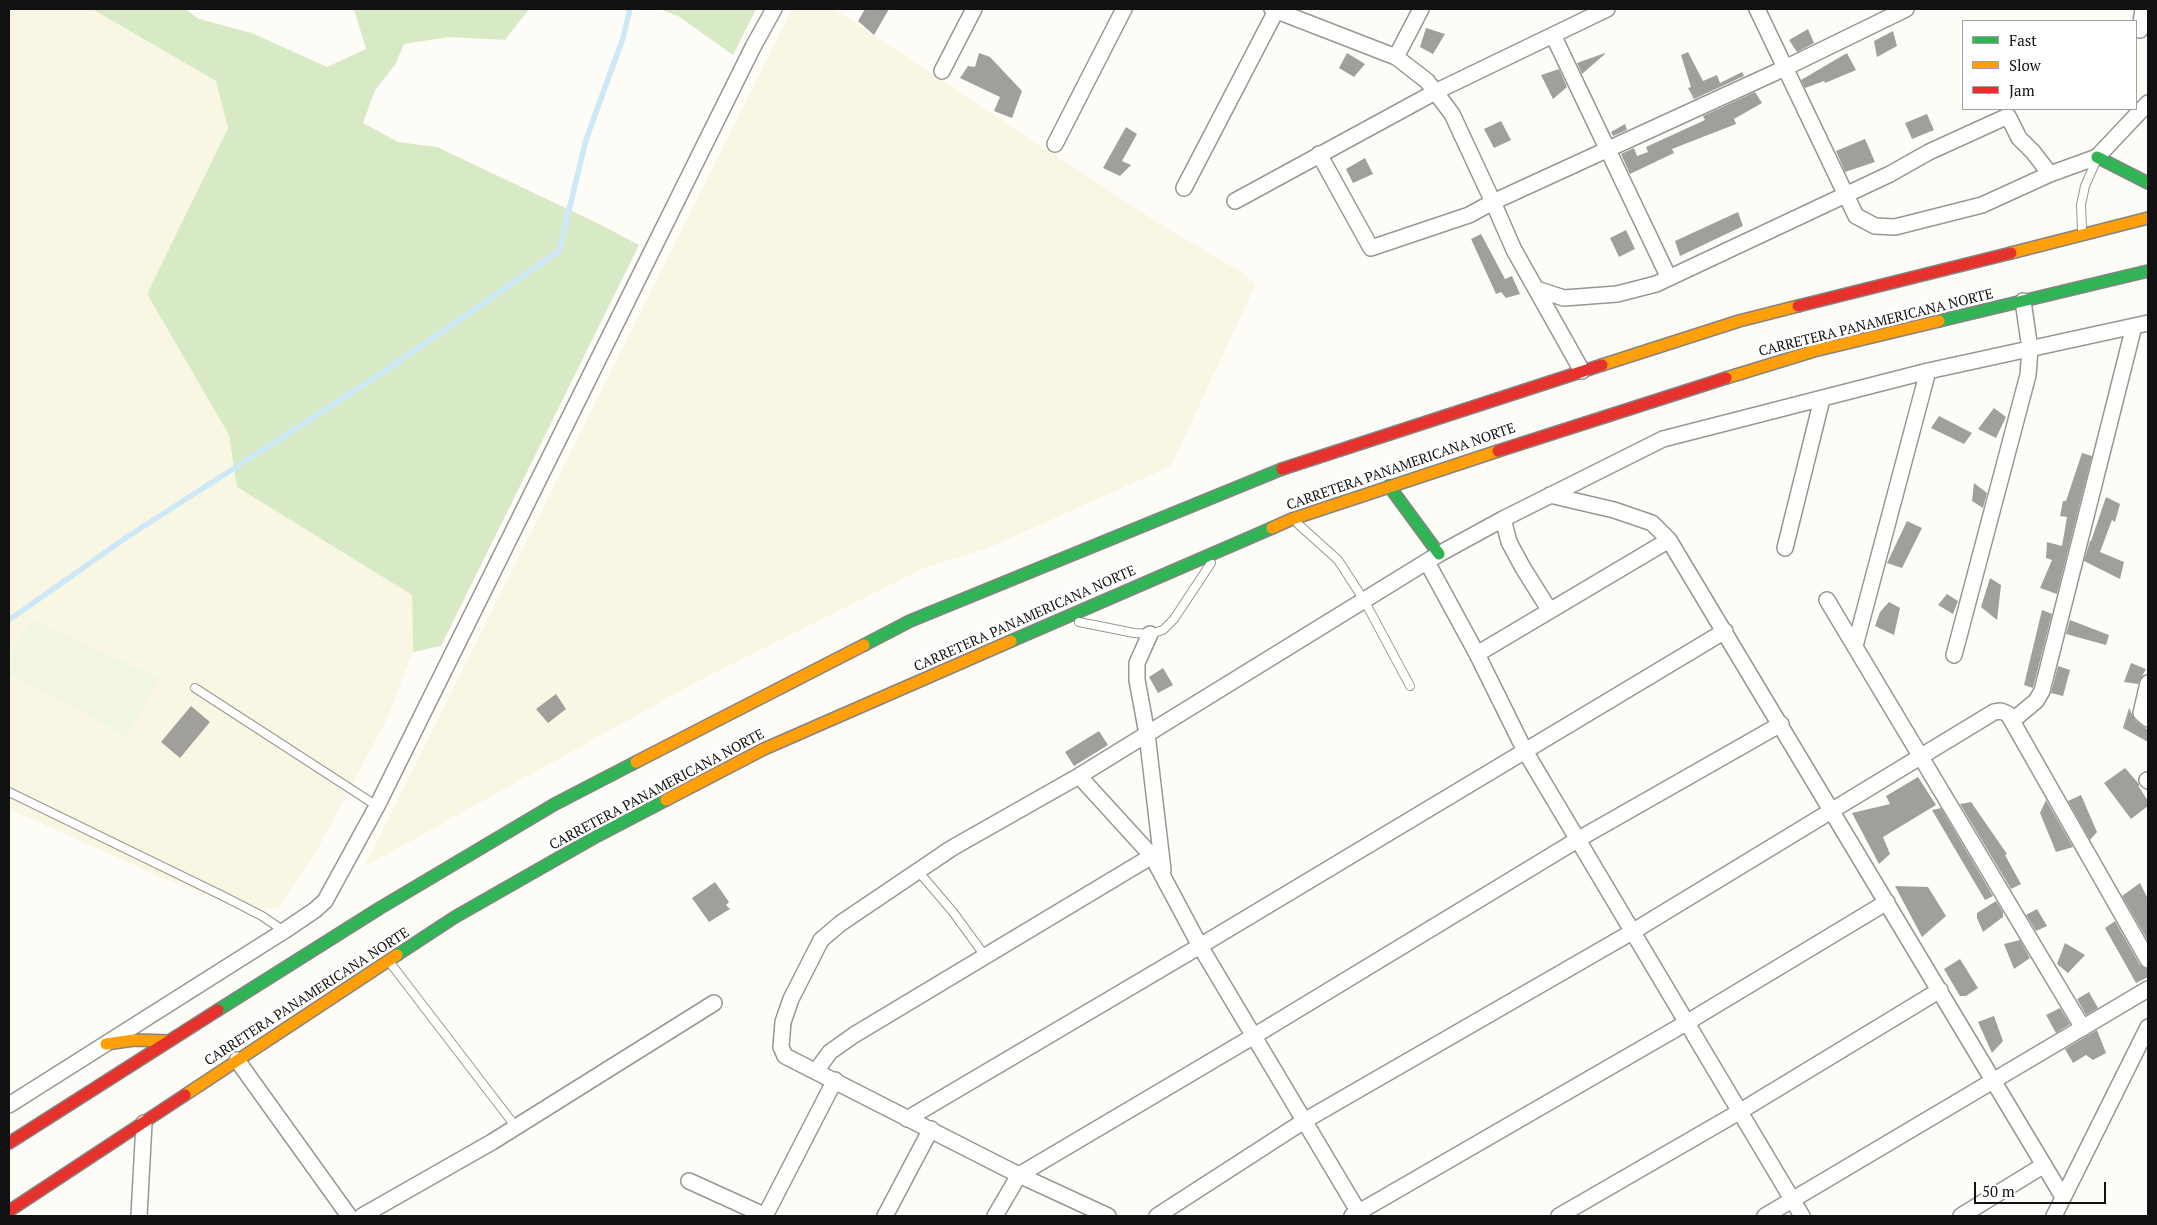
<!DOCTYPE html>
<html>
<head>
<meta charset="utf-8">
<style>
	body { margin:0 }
	#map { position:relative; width:2157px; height:1225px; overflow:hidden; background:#fdfcf7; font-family:"PT Serif",serif }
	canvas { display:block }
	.frame { position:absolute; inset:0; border:10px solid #111; pointer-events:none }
	.legend { position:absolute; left:1962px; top:20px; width:175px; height:90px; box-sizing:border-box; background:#fff; border:1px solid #a0a0a0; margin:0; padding:6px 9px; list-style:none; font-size:15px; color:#111 }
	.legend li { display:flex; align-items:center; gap:10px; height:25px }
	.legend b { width:25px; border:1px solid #a0a0a0 }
	.scale { position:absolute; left:1974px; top:1182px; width:132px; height:22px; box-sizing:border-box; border:2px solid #111; border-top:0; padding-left:6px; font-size:15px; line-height:18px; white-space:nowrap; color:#111; -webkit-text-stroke:4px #fff; paint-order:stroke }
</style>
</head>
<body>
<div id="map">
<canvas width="2157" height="1225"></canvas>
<div class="frame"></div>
<ul class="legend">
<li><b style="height:6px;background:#30b455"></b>Fast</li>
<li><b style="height:6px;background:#ff9f0a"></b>Slow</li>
<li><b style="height:6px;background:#e5322d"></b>Jam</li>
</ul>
<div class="scale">50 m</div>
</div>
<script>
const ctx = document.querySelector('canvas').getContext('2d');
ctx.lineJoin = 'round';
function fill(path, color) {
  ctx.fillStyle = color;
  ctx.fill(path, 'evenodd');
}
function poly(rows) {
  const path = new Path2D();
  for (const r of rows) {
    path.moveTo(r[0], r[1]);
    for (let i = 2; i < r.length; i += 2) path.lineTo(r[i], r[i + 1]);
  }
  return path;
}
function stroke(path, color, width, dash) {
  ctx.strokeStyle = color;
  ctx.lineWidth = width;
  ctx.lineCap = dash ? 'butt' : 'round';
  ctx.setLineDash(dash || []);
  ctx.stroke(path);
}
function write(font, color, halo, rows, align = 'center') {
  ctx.font = font + ' "PT Serif",serif';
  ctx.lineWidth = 5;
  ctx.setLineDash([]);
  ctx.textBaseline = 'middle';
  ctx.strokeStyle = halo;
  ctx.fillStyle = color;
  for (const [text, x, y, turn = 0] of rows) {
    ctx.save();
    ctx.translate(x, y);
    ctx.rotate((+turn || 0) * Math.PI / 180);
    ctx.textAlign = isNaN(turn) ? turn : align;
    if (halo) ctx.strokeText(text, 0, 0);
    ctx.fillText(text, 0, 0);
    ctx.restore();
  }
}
const farmland = poly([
	[9,9,92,9,216,81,228,128,147,294,229,435,237,487,412,595,413,652,386,721,317,850,278,908,246,910,167,880,9,809],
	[792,9,834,9,1160,224,1238,270,1256,284,1171,466,986,549,926,567,704,678,364,867]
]);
const forest = poly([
	[92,9,185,9,199,19,252,33,327,67,366,49,354,9,529,9,505,40,449,37,404,44,395,65,375,90,363,123,398,142,437,147,597,223,639,245,441,646,413,652,412,595,237,487,229,435,147,294,228,128,216,81],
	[659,9,756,9,733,55,678,16]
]);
const pitch = poly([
	[32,620,159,678,127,736,9,674,9,658]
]);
const stream = poly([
	[9,620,127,537,379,375,559,251,586,140,623,38,630,9]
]);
const building = poly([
	[865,9,889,9,874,35,858,21],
	[1426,28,1445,34,1433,54,1420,47],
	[1808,29,1814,43,1797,52,1789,40],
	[1893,31,1897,46,1877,57,1874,41],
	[1688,52,1703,81,1717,75,1720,83,1742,72,1744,76,1694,99,1688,88,1691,87,1681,55],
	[979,53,990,57,1022,91,1012,118,994,111,1000,97,960,78,968,66,975,67],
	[1347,53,1365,64,1354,77,1339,68],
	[1605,53,1605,54,1582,74,1577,63],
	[1847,53,1856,70,1825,83,1824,81,1805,88,1801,80],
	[1559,69,1567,87,1553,99,1541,75],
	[1755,92,1762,103,1734,119,1736,124,1672,149,1674,153,1630,174,1621,154,1634,148,1637,156,1648,152,1646,147,1705,120,1703,116],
	[1927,114,1934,130,1912,139,1905,123],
	[1501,121,1511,140,1494,148,1484,129],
	[1625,124,1627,130,1613,136,1611,132],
	[1126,127,1137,134,1122,161,1131,165,1120,176,1103,168],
	[1865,139,1875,162,1845,172,1836,151],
	[1365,158,1373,174,1353,183,1346,169],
	[1738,212,1743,226,1680,256,1675,241],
	[1626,230,1635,249,1619,257,1610,238],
	[1481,234,1505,279,1512,276,1520,294,1506,298,1501,292,1496,294,1471,239],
	[1994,408,2006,417,1996,438,1978,429],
	[1939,416,1972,433,1964,444,1931,428],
	[2082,453,2092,456,2057,594,2040,588,2052,560,2046,558,2047,542,2062,546,2067,517,2060,516,2063,501,2066,501],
	[1974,483,1987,493,1983,508,1972,501],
	[2106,497,2120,504,2115,522,2112,520,2100,552,2124,562,2120,579,2084,561,2090,541,2091,541],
	[1907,521,1922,528,1902,568,1887,563],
	[1990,578,2001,585,1997,620,1981,607],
	[1947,594,1958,601,1953,614,1938,605],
	[1889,602,1900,608,1894,635,1875,626,1880,612],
	[2042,610,2052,614,2033,688,2024,685],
	[2070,620,2109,635,2106,645,2066,634],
	[2131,663,2146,669,2138,684,2124,682],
	[2058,666,2070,670,2063,696,2051,693],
	[1163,668,1173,685,1158,693,1149,677],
	[556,694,566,709,548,723,536,709],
	[191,706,210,722,180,758,161,742],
	[2129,708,2135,720,2148,730,2148,742,2123,728],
	[1099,731,1108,745,1074,766,1065,752],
	[2125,768,2139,784,2139,787,2148,801,2148,806,2131,819,2104,783],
	[1918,777,1936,805,1883,837,1890,854,1879,864,1852,813,1890,804,1886,796],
	[2081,795,2097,832,2090,840,2068,801],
	[2046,800,2073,847,2056,852,2040,813],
	[1971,802,2007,854,2005,855,2021,884,2011,889,1960,804],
	[1941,808,1993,896,1985,900,1932,810],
	[715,882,729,902,726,905,730,909,709,922,692,898],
	[2140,883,2148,899,2148,941,2122,896],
	[1895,886,1928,887,1946,916,1922,937],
	[1996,901,2003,912,2003,917,1983,932,1977,918,1977,913],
	[2037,909,2047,926,2036,931,2026,915],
	[2115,921,2140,965,2148,969,2148,977,2136,983,2105,928],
	[2020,940,2030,958,2014,969,2004,944],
	[2065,943,2085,955,2068,973,2057,964],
	[1960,959,1978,988,1966,996,1960,996,1944,969],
	[2089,992,2098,1008,2086,1015,2077,999],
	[2060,1008,2070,1024,2056,1033,2046,1015],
	[1994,1016,2003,1041,1992,1053,1978,1022],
	[2097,1030,2106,1053,2093,1060,2086,1055,2073,1063,2065,1049]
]);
const lane = poly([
	[2082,230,2081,205,2085,186,2096,161],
	[1298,524,1338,560,1364,600,1410,686],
	[1079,622,1134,633,1150,634,1163,630,1174,619,1211,563],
	[195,688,377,806],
	[9,792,223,896,262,916,284,931],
	[918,871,953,912,985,956],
	[391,964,516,1127]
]);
const street = poly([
	[1272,9,1396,57,1427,81,1452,114,1493,202,1785,68,1906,9],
	[1757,9,1856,216,1875,226,1895,227,1982,205,2050,174,2097,157,2148,103],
	[2140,30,2143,9],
	[1553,35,1669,278],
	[1396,57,1421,9],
	[942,71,974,9],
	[1055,144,1124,9],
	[1319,154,1371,248,1469,215,1493,202,1514,250,1582,371],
	[1184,188,1277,9],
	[1235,201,1437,91,1607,9],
	[1536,289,1564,298,1617,294,1656,284,1890,174,1929,152,2008,116,2019,138,2033,152,2050,174],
	[1550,495,1614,510,1652,523,1669,540,2063,1197],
	[1503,519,1509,542,1523,568,1550,611],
	[1785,548,1822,399],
	[1427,562,1477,654,1525,751,1802,1216],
	[1827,600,2083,1028],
	[1150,634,1137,663,1137,680,1147,734,1163,870],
	[1855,646,1928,371],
	[1477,654,1669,540],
	[1954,655,2028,375,2030,349,2023,301],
	[2148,683,2141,713,2148,719],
	[2012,721,2036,701,2042,691,2134,326],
	[1079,776,1152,856,1200,946,1361,1216],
	[2147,780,2148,781],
	[237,1060,349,1216],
	[816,1071,830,1052,854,1035,1152,856],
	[9,1105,284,931,315,910,325,901,377,806,753,47,774,9],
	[907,1119,1200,946,1725,631],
	[689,1181,766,1216],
	[139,1216,144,1123],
	[362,1216,492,1142,714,1003],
	[765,1216,835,1080],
	[885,1216,931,1129],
	[995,1216,1019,1175,1254,1036,1577,840,1781,724],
	[1108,1216,1019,1175,785,1056,781,1047,783,1022,791,999,821,940,841,923,952,848,1079,776,1439,554,1503,519,1663,439,1928,371,2148,323],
	[1157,1216,1304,1121,1632,932,1994,712,2001,711,2008,714,2148,960],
	[1352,1216,1686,1023,1887,902],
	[1559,1216,1739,1112,1940,990],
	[1765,1216,2148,989],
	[1961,1216,2044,1165],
	[2054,1216,2148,1027]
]);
const fast = poly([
	[2097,157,2148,183],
	[1939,321,2148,271],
	[1389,486,1439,554],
	[1011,641,1272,528],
	[864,645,910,621,1282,469],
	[397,955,455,917,597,836,666,800],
	[218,1010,380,908,555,804,636,762]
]);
const slow = poly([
	[2011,253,2148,218],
	[1602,365,1739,321,1798,306],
	[1726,378,1814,351,1939,321],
	[1272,528,1292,519,1498,451],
	[636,762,864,645],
	[666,800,764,749,1011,641],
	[106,1044,134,1040,169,1041],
	[185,1095,397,955]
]);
const jam = poly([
	[1798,306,2011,253],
	[1498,451,1726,378],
	[1282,469,1602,365],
	[9,1143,218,1010],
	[9,1211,185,1095]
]);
const streetNames = [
	["CARRETERA PANAMERICANA NORTE",1876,323,-14],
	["CARRETERA PANAMERICANA NORTE",1401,467,-19],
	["CARRETERA PANAMERICANA NORTE",1025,619,-24],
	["CARRETERA PANAMERICANA NORTE",657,790,-28],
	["CARRETERA PANAMERICANA NORTE",307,997,-33]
];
fill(farmland, '#f9f7e4');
fill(forest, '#d8eac5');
fill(pitch, '#f0f6e1');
stroke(stream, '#cde8f7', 5.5);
fill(building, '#a19f9c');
stroke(lane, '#979795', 10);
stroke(street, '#979795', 18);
stroke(fast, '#858482', 14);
stroke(slow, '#858482', 14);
stroke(jam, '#858482', 14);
stroke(lane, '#fffffe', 8);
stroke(street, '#fffffe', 15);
stroke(fast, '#30b455', 11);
stroke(slow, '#ff9f0a', 11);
stroke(jam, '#e5322d', 11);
write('14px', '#111', '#fff', streetNames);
</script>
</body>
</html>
